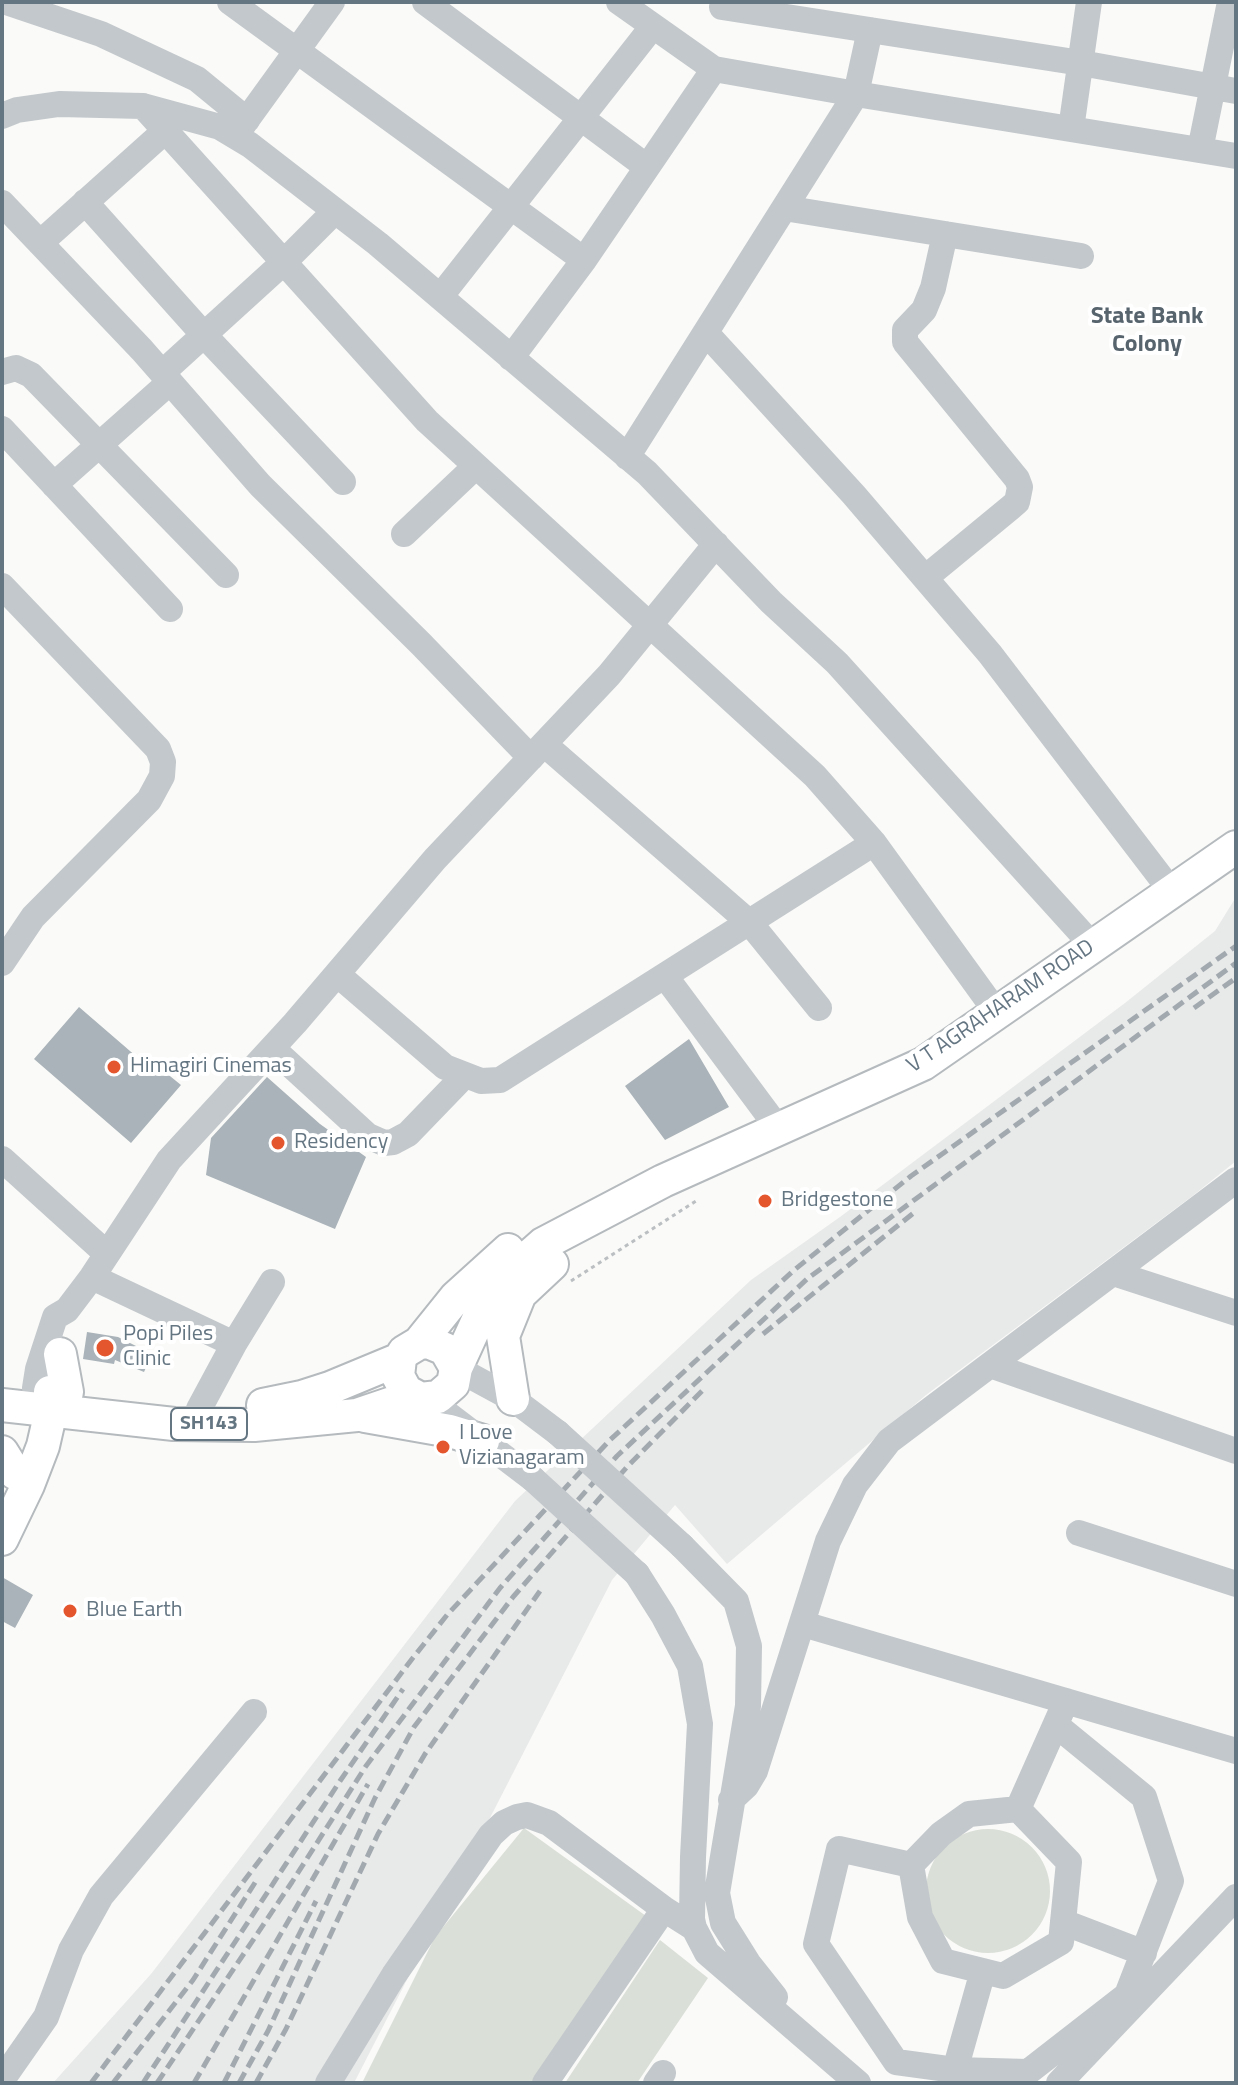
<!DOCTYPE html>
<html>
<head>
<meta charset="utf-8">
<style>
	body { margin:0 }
	#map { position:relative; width:1238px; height:2085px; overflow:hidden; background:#fafaf8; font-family:"Titillium Web",sans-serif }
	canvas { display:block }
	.frame { position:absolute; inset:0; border:4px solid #657683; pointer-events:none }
</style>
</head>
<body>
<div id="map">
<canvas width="1238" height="2085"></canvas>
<div class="frame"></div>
</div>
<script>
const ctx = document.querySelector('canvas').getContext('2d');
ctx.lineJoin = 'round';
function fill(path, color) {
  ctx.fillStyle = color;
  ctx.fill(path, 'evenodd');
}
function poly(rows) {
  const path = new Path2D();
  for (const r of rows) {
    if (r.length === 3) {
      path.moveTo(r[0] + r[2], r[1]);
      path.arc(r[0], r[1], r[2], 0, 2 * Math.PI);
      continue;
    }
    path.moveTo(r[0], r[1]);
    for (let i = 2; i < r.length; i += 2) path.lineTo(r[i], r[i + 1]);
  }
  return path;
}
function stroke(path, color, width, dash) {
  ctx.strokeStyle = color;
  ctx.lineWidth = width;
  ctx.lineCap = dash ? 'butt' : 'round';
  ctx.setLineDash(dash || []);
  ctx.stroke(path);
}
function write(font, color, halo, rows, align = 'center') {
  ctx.font = font + ' "Titillium Web",sans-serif';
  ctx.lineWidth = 8;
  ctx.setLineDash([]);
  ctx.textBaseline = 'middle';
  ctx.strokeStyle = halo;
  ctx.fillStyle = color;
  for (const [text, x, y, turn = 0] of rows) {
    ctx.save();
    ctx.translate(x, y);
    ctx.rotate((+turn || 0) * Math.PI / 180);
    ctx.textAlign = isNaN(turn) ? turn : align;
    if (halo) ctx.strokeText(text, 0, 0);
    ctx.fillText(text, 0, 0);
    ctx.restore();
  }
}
const built = poly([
	[1236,897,1236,1161,1195,1194,926,1395,727,1564,675,1505,612,1580,354,2083,53,2083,151,1974,515,1501,751,1280,840,1217,1125,1003,1215,931]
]);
const green = poly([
	[524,1828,646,1916,535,2083,362,2083,435,1937],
	[988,1891,62],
	[660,1940,708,1978,637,2083,565,2083]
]);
const building = poly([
	[79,1007,152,1070,165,1072,181,1085,131,1143,34,1059],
	[689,1039,729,1107,665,1140,625,1086],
	[267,1077,320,1124,366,1157,335,1229,206,1175,211,1138],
	[87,1332,118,1337,152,1354,144,1372,115,1360,114,1364,83,1359],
	[2,1577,33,1595,15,1628,2,1621]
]);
const path = poly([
	[571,1281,696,1201]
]);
const minor = poly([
	[6,2,101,34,197,79,247,120],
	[230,2,584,260],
	[425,2,647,167],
	[619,2,714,69],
	[722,7,1081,63,1236,91],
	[143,106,427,421,815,776,874,843,997,1013],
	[2,116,17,110,59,104,143,106,220,127,250,145,378,244,647,473,771,602,837,663,1093,946],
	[1071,129,1089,2],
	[238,132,332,2],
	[1200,150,1230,2],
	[85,202,204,335,343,482],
	[2,203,142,350,260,485,421,644,531,758],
	[784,208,1081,256],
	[40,243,165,131],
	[440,297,653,26],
	[706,333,854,495,990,654,1172,892],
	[511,358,584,260,714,69,856,94,870,30],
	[2,372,16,368,31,375,226,575],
	[162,373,284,262,335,211],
	[2,429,170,609],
	[627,457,856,94,1236,156],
	[54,485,170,382],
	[404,534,476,466],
	[925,578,1010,508,1017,502,1020,487,1017,479,905,342,905,330,924,310,933,288,945,234],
	[2,586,158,749,163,762,162,776,149,800,33,917,2,963],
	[544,744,750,923,819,1008],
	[337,974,445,1067,481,1081,500,1080,874,843],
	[665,976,778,1128],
	[272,1048,368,1136,384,1143,393,1142,408,1134,464,1076],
	[2,1159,107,1254],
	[1113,1273,1236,1313],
	[92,1277,234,1344],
	[990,1365,1236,1451],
	[456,1368,513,1399,558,1433],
	[35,1388,38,1369,55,1317,67,1310,92,1277,169,1160,295,1023,435,859,609,675,716,544],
	[429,1400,533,1479],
	[199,1409,234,1344,272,1282],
	[1079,1533,1236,1584],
	[682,1546,736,1601,749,1646,748,1706,717,1893,723,1923,748,1963,775,1997],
	[637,1574,663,1615,690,1666,700,1724,693,1857,692,1919,694,1928,707,1953,858,2083],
	[803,1624,1236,1751],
	[731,1800,746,1786,755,1771,828,1541,855,1485,889,1441,1236,1180],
	[1018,1809,969,1814,941,1834,911,1865,920,1917,943,1961,1003,1976,1061,1942,1069,1862,1018,1809,1066,1701],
	[911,1865,839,1849,816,1944,896,2062,955,2070,1028,2072,1127,1995,1171,1881,1144,1797,1056,1725],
	[1063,1922,1144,1953],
	[955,2070,983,1971],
	[2,2080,46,2017,71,1950,101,1896,254,1712],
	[328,2083,394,1975,491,1835,504,1823,517,1817,527,1815,549,1823,664,1909,694,1928],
	[545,2083,664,1909],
	[656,2083,663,2073],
	[1059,2083,1236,1897]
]);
const major = poly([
	[419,1343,428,1342,445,1349,456,1368,453,1384,438,1397,421,1399,406,1391,398,1376,400,1359,404,1352,419,1343,456,1297,508,1250],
	[60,1354,67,1392],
	[456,1368,483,1309,500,1282,543,1244,663,1181,923,1064,1236,847],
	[513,1399,503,1336,520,1294,552,1264],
	[2,1405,174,1424,254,1425,357,1415,413,1396],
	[263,1405,302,1397,330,1388,400,1359],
	[365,1416,450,1431,483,1441],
	[2,1452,15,1473],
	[2,1539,28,1485,43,1446,51,1411,50,1392]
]);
const rail = poly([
	[1194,1008,1236,978],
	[763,1334,916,1211],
	[91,2083,412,1659,447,1615,610,1440,793,1271,911,1176,1236,946],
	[113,2083,193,1980,258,1878],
	[143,2083,340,1781,403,1689],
	[157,2083,292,1882,366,1766,500,1588,617,1456,807,1279,1236,963],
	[194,2083,368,1784],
	[224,2083,316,1901],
	[239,2083,268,2031,375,1798,414,1727,513,1597,627,1467,702,1391],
	[256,2083,286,2029,378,1834,425,1754,540,1591]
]);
const minorBridge = poly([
	[558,1433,682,1546],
	[533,1479,637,1574]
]);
const markers = [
	[114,1067,8,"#e4572e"],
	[278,1143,8,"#e4572e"],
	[765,1201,8,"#e4572e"],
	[105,1348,10,"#e4572e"],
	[443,1447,8,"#e4572e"],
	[70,1611,8,"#e4572e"]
];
const shields = [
	[209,1424,76]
];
const shieldNames = [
	["SH143",209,1424]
];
const streetNames = [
	["V T AGRAHARAM ROAD",1001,1007,-34]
];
const poiNames = [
	["Himagiri Cinemas",130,1067],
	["Residency",294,1143],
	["Bridgestone",781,1201],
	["Popi Piles",123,1335],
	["Clinic",123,1360],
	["I Love",459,1434],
	["Vizianagaram",459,1459],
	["Blue Earth",86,1611]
];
const neighbourhoodNames = [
	["State Bank",1147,317],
	["Colony",1147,345]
];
fill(built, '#e8e9e9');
fill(green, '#dadfd7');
fill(building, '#aab3b9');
stroke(major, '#b5babe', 36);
stroke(path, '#bbbfc2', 3, [4, 4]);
stroke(minor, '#c3c8cc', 26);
stroke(major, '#fff', 32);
stroke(rail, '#a2aab0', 5, [12, 6]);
stroke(minorBridge, '#c3c8cc', 26);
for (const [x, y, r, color] of markers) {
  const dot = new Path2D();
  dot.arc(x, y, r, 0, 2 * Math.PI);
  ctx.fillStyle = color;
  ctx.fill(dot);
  stroke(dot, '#fff', 3);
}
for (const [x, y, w] of shields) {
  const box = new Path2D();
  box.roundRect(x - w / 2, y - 16, w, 32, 6);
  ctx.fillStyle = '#fff';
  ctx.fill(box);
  stroke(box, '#657683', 2);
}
write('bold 20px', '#657683', null, shieldNames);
write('22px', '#657683', '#fff', streetNames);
write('22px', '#657683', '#fff', poiNames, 'left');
write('bold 24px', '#57646e', '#fff', neighbourhoodNames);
</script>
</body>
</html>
